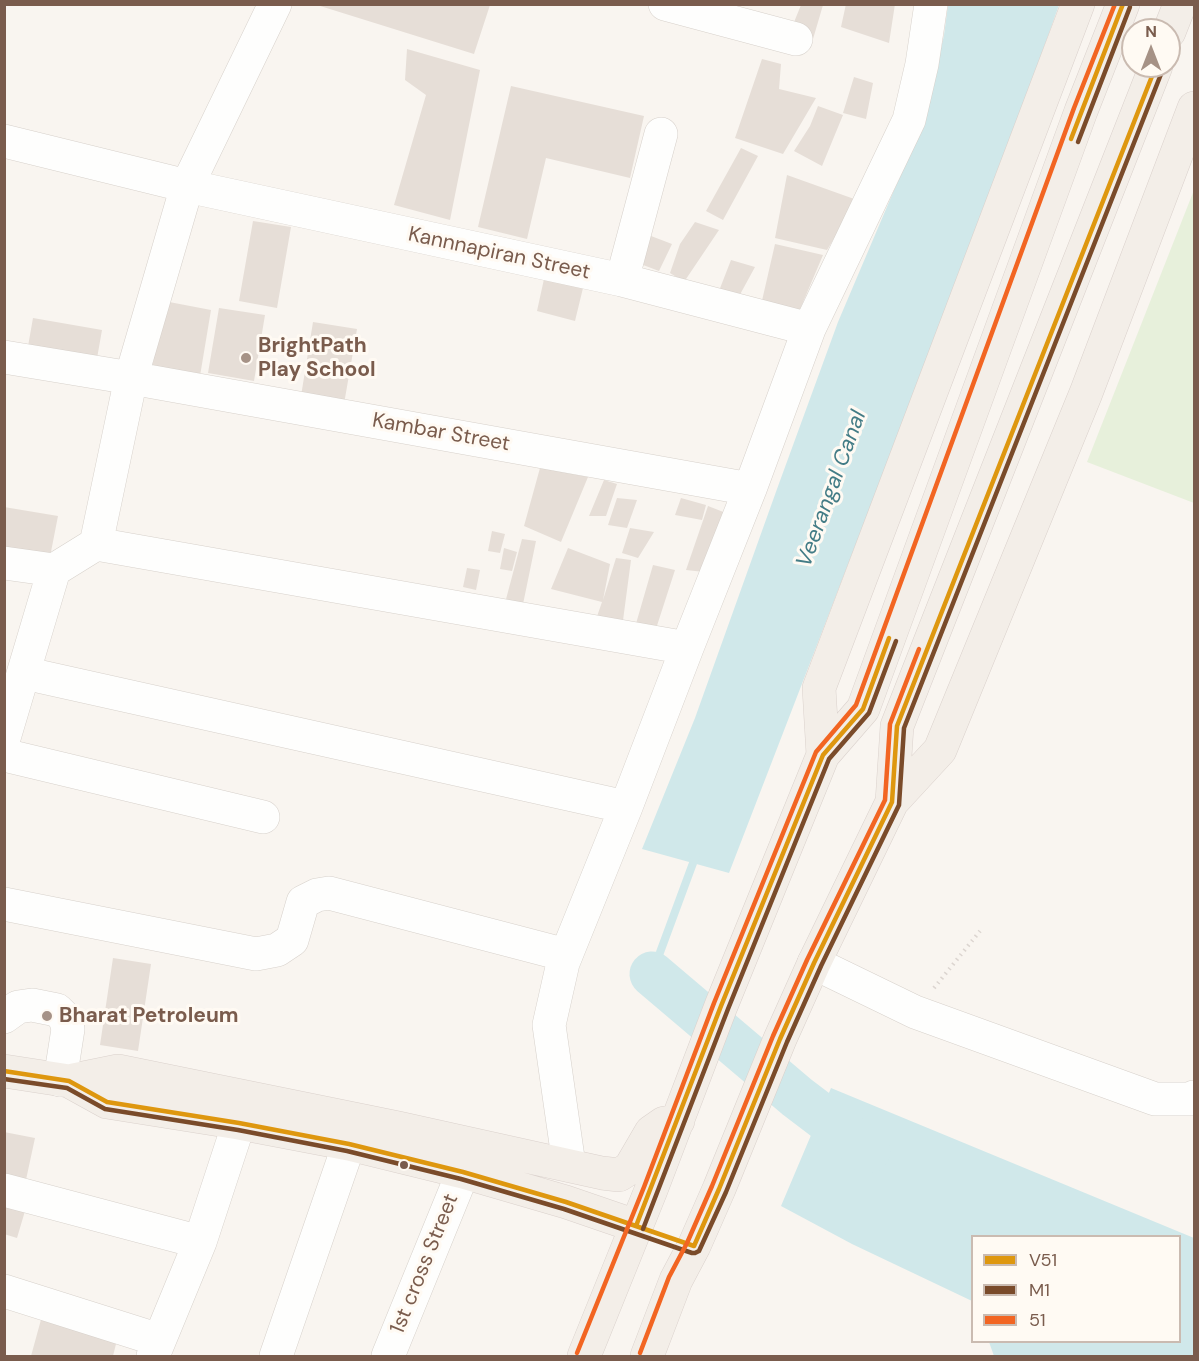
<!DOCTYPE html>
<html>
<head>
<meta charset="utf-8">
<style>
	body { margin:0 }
	#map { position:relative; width:1199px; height:1361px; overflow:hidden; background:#f9f5f0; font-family:"DM Sans",sans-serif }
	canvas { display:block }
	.frame { position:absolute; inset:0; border:6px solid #7a5c4d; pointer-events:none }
	.legend { position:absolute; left:971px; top:1235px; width:210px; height:108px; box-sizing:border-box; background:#fffaf3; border:2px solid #cabbb1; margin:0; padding:8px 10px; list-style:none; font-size:18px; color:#7a5c4d }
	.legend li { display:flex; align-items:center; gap:12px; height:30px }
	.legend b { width:30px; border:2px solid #cabbb1 }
	.north { position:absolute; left:1121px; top:18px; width:60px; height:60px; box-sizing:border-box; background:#fffaf3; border:2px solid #cabbb1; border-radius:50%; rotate:0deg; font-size:16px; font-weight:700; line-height:24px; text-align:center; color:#7a5c4d }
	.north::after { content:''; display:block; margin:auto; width:21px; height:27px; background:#a69286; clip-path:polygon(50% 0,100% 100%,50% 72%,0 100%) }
</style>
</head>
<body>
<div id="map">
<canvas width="1199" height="1361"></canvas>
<div class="frame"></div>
<ul class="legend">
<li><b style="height:8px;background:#de970f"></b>V51</li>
<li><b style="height:8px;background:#7a4b2a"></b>M1</li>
<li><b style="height:8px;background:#f26522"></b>51</li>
</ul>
<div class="north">N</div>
</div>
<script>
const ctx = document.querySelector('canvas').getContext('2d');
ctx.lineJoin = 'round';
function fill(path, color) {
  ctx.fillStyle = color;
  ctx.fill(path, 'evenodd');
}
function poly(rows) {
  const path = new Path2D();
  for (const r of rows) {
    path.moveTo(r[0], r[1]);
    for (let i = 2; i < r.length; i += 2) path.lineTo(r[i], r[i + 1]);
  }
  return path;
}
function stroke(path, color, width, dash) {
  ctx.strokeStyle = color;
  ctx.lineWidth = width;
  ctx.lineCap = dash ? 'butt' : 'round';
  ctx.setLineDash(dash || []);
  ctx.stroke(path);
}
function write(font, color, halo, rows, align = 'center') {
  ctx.font = font + ' "DM Sans",sans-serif';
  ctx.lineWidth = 6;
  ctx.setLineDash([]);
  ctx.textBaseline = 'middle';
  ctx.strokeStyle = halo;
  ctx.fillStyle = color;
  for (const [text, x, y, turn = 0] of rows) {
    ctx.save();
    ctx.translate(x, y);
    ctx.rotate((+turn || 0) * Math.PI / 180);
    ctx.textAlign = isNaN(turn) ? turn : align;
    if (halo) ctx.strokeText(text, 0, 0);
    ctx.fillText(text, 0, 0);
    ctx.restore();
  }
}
const green = poly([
	[1194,190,1194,503,1087,462]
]);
const water = poly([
	[948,5,1059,5,1004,160,729,873,642,849,695,718,777,489,838,322,926,115,944,35],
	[831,1088,1194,1238,1194,1356,994,1356,989,1342,1180,1342,1180,1236,972,1236,972,1301,852,1244,781,1206]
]);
const stream = poly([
	[652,974,696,855]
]);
const river = poly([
	[652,974,797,1097,868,1151]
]);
const building = poly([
	[846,4,895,4,889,43,841,27],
	[317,5,490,5,474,54],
	[801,5,823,5,813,39,790,32],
	[407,49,480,70,450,220,394,205,426,95,405,80],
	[762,59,781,64,779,89,816,98,783,154,735,138],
	[854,77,873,83,866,119,843,113],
	[511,86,644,116,630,178,546,158,527,239,478,227],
	[818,106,843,115,822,166,794,151,810,126],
	[741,148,758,156,723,220,706,211],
	[787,175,857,200,827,250,775,238],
	[253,221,291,227,277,308,239,301],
	[695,222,719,230,684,282,670,273,680,244],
	[651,236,672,244,659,271,638,263],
	[775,244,823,255,798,314,761,305],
	[731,260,755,267,737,300,717,296],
	[544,279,583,288,575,321,537,311],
	[164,301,211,310,198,388,150,380],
	[219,308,265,315,254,381,208,373],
	[33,318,102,330,96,364,27,352],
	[313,322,357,329,344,404,301,396],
	[540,468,588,477,561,542,524,526],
	[604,480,617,484,606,516,589,516],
	[617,498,637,500,627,528,608,525],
	[681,498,706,505,702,520,675,515],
	[708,506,726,513,704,572,686,570],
	[4,507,58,516,49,562,4,555],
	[630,528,654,532,638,558,622,553],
	[492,531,505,534,500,553,488,551],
	[522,539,536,541,522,609,505,603],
	[504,548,517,552,512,571,500,569],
	[568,548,610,564,603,600,616,558,631,560,622,628,594,625,602,602,551,589],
	[653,565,675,570,653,638,633,634],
	[467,568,480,570,476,590,463,587],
	[113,958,151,964,138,1051,100,1045],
	[4,1132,35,1138,24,1189,4,1185],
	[4,1205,25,1211,17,1238,4,1234],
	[42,1316,118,1336,113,1356,31,1356]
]);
const path = poly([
	[934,988,980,931]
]);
const minor = poly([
	[665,4,796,39],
	[4,141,187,186,622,280,809,329],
	[622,280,661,134],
	[4,357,131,378,750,489],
	[96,544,687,648],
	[4,563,54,570],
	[24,673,626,807],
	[4,738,54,570,96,544,131,378,187,186,275,4],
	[4,755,263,817],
	[4,904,256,954,277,950,292,940,303,902,317,895,329,893,566,955],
	[814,963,915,1012,1155,1099,1193,1099,1194,1097],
	[4,1017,18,1007,32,1005,57,1010,65,1018,68,1029,60,1080],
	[569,1165,549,1025,563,963,626,807,687,648,750,489,809,329,909,120,922,64,931,4],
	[4,1190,200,1242,153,1356],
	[200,1242,239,1123],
	[4,1291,159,1340],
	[276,1356,349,1144],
	[388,1356,463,1172]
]);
const major = poly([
	[1169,32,1180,4],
	[823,755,819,688,1078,4],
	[892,802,897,726,1156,66],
	[4,1071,69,1081,107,1102,239,1123,349,1144,463,1172,566,1202,636,1226],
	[69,1081,118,1071,398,1128,602,1173,619,1175,630,1168,651,1132,664,1123,678,1121],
	[584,1356,651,1190,721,1006,823,755,863,709,1081,111,1123,4],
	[647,1356,676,1280,694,1246,719,1189,780,1039,814,963,892,802,940,750,1086,393,1194,108]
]);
const bus1 = poly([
	[1071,139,1123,4],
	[4,1071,69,1081,107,1102,239,1123,349,1144,463,1172,566,1202,694,1246,719,1189,780,1039,814,963,892,802,897,726,1156,66],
	[636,1226,721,1006,823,755,863,709,889,638]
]);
const bus2 = poly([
	[1078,142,1130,7],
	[4,1079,67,1088,105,1109,238,1130,347,1151,461,1179,564,1209,692,1253,695,1253,699,1251,726,1192,787,1042,821,966,899,805,904,728,1163,69],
	[643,1229,728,1009,829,759,869,713,896,641]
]);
const bus3 = poly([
	[577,1353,644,1187,714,1003,816,752,856,705,1074,108,1115,4],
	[640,1353,669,1277,687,1243,712,1186,773,1036,807,960,885,800,890,724,919,649]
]);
const markers = [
	[246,358,6,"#a69286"],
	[47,1016,6,"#a69286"],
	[404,1165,5,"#7a5c4d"]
];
const streetNames = [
	["Kannnapiran Street",499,254,12],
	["Kambar Street",441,433,10],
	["1st cross Street",425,1264,-68]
];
const poiNames = [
	["BrightPath",258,346],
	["Play School",258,370],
	["Bharat Petroleum",59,1016]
];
const waterNames = [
	["Veerangal Canal",832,489,-70]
];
fill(green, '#e7f0db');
fill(water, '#d0e8ea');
stroke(stream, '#d0e8ea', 8);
stroke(river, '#d0e8ea', 45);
fill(building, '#e6ded7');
stroke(minor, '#d7d1cb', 34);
stroke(major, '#dad1cc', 34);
stroke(path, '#dcd5d0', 4, [1.5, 4.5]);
stroke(minor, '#fefefd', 33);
stroke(major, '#f3eee8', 33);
stroke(bus1, '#de970f', 4.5);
stroke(bus2, '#7a4b2a', 4.5);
stroke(bus3, '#f26522', 4.5);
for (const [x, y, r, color] of markers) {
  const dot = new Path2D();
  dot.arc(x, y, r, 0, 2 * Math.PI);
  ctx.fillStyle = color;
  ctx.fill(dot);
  stroke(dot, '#fffaf3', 2);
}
write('21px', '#7a5c4d', '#fffaf3', streetNames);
write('bold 21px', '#7a5c4d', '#fffaf3', poiNames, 'left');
write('italic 22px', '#437c86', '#fffaf3', waterNames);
</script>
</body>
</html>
